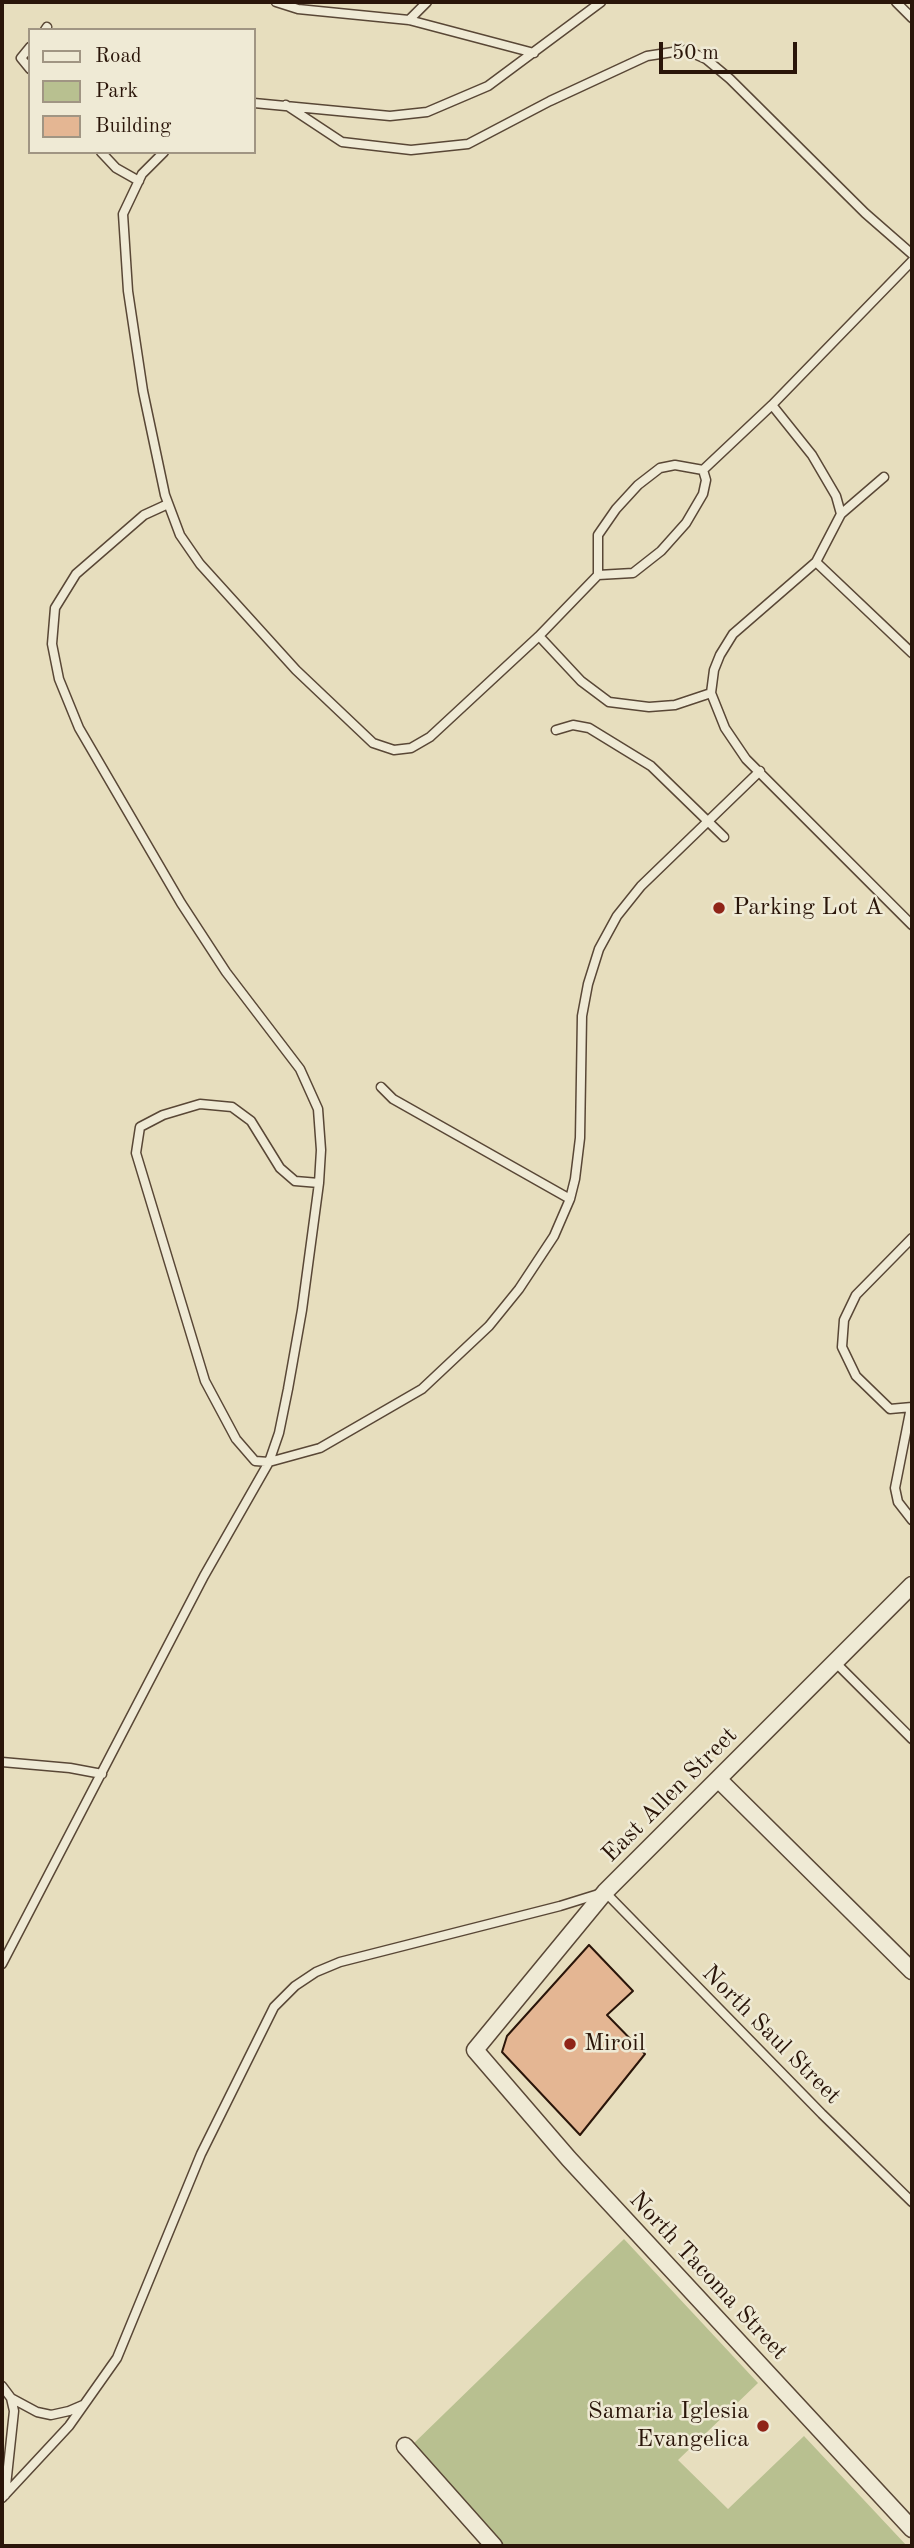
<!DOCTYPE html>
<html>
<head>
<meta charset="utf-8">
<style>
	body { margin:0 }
	#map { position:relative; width:914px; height:2548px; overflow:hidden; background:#e7debe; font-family:"Old Standard TT",serif }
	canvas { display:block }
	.frame { position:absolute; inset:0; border:4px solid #2a1509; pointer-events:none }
	.legend { position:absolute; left:28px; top:28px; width:228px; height:126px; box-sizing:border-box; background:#efead5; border:2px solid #a09583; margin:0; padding:9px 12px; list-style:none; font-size:21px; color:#2a1509 }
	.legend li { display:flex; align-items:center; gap:14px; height:35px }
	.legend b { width:35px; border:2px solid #a09583 }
	.scale { position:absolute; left:659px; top:42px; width:138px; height:32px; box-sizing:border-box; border:4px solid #2a1509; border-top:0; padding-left:9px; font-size:21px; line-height:24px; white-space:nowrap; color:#2a1509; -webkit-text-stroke:5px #efead5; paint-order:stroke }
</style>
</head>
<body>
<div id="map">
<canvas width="914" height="2548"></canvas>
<div class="frame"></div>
<ul class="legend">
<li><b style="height:9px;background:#efead5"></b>Road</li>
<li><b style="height:19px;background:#b8c090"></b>Park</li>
<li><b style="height:19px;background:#e4b693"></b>Building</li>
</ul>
<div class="scale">50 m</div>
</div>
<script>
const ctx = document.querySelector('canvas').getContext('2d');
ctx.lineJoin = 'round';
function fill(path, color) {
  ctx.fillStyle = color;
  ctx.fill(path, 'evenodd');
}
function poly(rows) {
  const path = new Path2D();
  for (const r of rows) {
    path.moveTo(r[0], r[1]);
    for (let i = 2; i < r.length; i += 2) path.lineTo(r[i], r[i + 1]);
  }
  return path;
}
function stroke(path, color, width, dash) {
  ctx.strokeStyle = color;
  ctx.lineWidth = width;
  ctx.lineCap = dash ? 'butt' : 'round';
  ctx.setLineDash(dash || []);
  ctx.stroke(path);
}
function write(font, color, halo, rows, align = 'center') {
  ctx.font = font + ' "Old Standard TT",serif';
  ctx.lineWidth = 5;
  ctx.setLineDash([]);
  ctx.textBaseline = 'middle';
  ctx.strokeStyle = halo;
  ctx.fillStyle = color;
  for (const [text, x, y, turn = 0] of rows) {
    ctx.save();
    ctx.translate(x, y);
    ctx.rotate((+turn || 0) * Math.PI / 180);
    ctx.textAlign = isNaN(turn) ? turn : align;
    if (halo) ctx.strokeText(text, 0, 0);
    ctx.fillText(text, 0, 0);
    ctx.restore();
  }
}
const green = poly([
	[624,2239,758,2383,678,2460,728,2509,804,2436,907,2546,504,2546,411,2446]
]);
const building = poly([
	[589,1945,633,1991,607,2015,645,2054,580,2135,502,2052,507,2036,589,1945]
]);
const lane = poly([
	[276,2,298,9,409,20,534,53],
	[896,2,912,18],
	[409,20,427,2],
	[45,30,47,27],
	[30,47,21,58,30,69],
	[254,103,390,116,427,112,488,86,601,2],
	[286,105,342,142,411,150,468,144,550,101,647,56,686,50,706,59,730,79,865,213,912,254],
	[101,152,116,168,139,181],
	[164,152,142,174,123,214,128,291,143,391,165,495,180,535,200,564,296,670,373,743,394,750,411,748,430,737,539,636,598,575,633,573,661,551,686,523,703,494,706,480,703,470,675,465,660,468,638,485,616,509,598,535,598,575],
	[772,405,812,455,836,496,841,514],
	[703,470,772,405,912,261],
	[884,477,841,514,816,562,733,634,720,655,714,670,711,693,725,728,746,759,912,925],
	[816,562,912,653],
	[539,636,581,681,609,702,649,707,675,705,711,693],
	[556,730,573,725,589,728,651,766,724,837],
	[381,1087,393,1099,570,1199],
	[319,1183,295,1181,280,1168,251,1121,232,1107,200,1104,163,1115,140,1127,136,1153,205,1381,236,1439,255,1461,269,1462,320,1448,422,1389,489,1326,519,1289,554,1236,570,1199,575,1179,580,1138,582,1016,588,984,599,949,617,916,641,886,760,771],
	[912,1238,856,1295,844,1320,842,1347,856,1376,890,1409,912,1407],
	[911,1407,895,1488,898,1502,912,1520],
	[835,1662,912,1739],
	[2,1762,70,1768,102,1774],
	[2,1964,204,1576,269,1462,279,1433,288,1389,302,1310,319,1183,321,1150,318,1109,300,1069,226,972,181,903,79,728,59,679,52,644,55,608,76,574,144,515,168,504],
	[2,2386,11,2398,14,2411,5,2495],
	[11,2398,37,2412,51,2415,69,2411,83,2405],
	[2,2498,69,2426,117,2358,201,2154,274,2007,295,1986,316,1972,340,1962,560,1906,605,1892,822,2114,912,2202]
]);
const street = poly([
	[912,1585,605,1892,475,2050,569,2159,912,2529],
	[718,1779,912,1971],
	[405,2446,494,2546]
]);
const markers = [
	[719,908,7,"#8f2418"],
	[570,2044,7,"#8f2418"],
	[763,2426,7,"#8f2418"]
];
const poiNames = [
	["Parking Lot A",733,908],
	["Miroil",584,2044],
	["Samaria Iglesia",749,2412,"right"],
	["Evangelica",749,2440,"right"]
];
const streetNames = [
	["East Allen Street",670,1795,-45],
	["North Saul Street",771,2035,45],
	["North Tacoma Street",708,2276,47]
];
fill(green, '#b8c090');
fill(building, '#e4b693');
stroke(building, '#2a1509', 2);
stroke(lane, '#594736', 11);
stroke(street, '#594736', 19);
stroke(lane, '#efead5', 8);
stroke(street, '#efead5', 16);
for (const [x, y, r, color] of markers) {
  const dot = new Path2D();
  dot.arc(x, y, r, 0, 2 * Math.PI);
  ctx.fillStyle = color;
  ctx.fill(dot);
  stroke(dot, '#efead5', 2.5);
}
write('24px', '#2a1509', '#efead5', poiNames, 'left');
write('24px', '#2a1509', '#efead5', streetNames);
</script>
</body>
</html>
